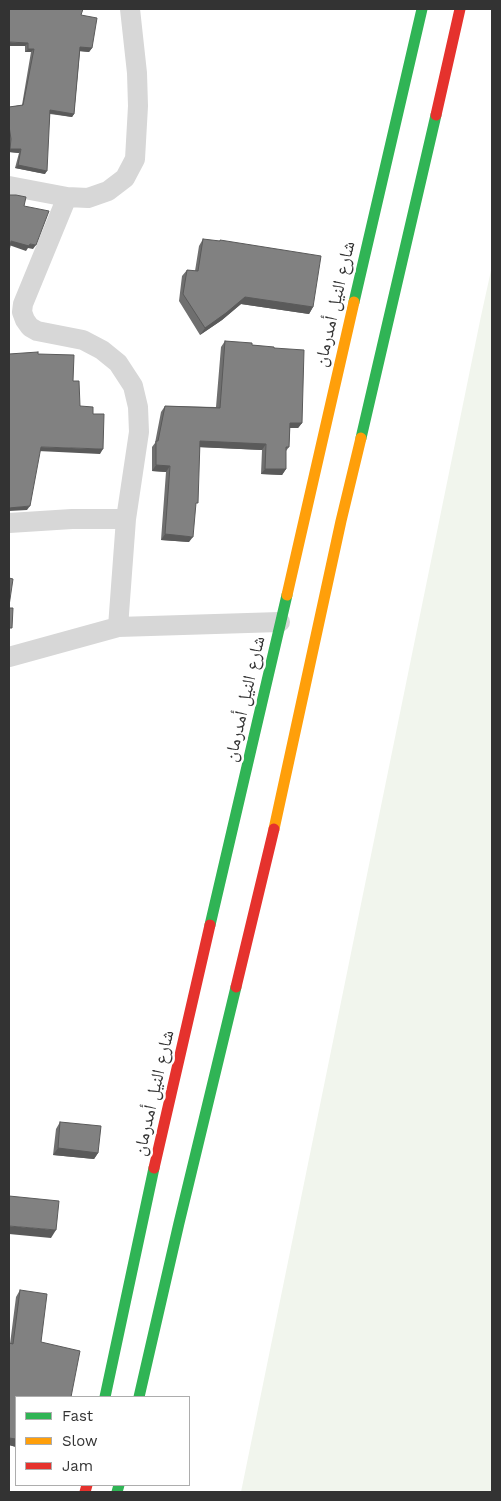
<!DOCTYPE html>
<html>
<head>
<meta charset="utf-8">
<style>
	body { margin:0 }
	#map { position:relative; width:501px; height:1501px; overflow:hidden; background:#fff; font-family:"Work Sans",sans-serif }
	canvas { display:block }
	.frame { position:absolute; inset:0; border:10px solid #333; pointer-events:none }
	.legend { position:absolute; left:15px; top:1396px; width:175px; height:90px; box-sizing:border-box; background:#fff; border:1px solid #adadad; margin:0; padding:6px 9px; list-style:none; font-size:15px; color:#333 }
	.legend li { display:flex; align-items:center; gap:10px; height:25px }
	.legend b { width:25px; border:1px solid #adadad }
</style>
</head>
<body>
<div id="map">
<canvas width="501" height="1501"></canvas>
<div class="frame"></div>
<ul class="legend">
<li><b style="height:6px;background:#30b455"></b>Fast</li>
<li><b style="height:6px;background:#ff9f0a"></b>Slow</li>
<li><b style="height:6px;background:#e5322d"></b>Jam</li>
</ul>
</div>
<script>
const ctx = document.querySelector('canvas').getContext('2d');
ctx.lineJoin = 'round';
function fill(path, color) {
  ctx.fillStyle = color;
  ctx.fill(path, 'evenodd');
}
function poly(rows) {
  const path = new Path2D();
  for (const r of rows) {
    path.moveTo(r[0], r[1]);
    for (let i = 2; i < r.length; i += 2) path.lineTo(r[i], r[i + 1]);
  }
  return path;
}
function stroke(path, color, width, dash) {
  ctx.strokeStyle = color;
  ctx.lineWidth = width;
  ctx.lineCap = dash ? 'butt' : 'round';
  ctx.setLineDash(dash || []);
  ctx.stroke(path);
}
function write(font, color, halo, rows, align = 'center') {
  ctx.font = font + ' "Work Sans","Noto Naskh Arabic",sans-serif';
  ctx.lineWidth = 5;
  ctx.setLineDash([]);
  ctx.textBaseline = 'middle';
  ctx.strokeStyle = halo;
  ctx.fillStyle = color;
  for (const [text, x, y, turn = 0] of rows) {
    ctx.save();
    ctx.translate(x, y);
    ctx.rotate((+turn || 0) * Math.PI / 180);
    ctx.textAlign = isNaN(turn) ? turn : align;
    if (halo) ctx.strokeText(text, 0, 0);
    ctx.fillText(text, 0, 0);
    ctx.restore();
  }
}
const green = poly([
	[492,266,492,1492,241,1492,481,316]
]);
const street = poly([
	[9,186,67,197,88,198,108,191,125,178,135,159,138,106,137,73,130,9],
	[67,197,23,304,22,312,25,320,30,327,37,331,83,340,102,350,118,363,133,386,138,407,139,432,126,519,118,627],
	[9,523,72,519,126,519],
	[9,657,118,627,280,622]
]);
const fast = poly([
	[354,302,422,9],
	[361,438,436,115],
	[210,925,287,595],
	[105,1397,154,1168],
	[139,1397,179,1223,236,987],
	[117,1492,119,1485]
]);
const slow = poly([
	[287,595,354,302],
	[274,829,341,521,361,438]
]);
const jam = poly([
	[436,115,460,9],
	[236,987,274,829],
	[154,1168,210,925],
	[85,1492,87,1485]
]);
const wall = poly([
	[81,15,92,48,89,52,80,51,74,114,72,117,50,114,45,174,15,168,19,153,9,152,9,107,22,105,31,52,25,52,25,46,9,46],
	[203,239,313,307,309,314,241,304,222,320,200,335,179,301,182,276,187,270,195,271,199,246],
	[225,341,274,348,302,423,298,428,290,428,289,447,286,451,286,469,282,475,261,474,262,450,200,447,195,507,189,542,161,540,166,472,152,471,152,447,155,443,161,412,165,406,216,407,221,347],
	[60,1122,98,1153,94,1159,53,1155,56,1129],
	[20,1290,16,1397,16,1447,9,1445,9,1343,10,1344,16,1297]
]);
const shadedWall = poly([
	[9,42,28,43,25,46,9,46],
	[80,47,92,48,89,52,78,51],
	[28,49,34,49,31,52,25,52],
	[50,110,74,114,72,117,48,113],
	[10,149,21,149,19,153,9,152],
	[18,165,47,171,45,174,15,168],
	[11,241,30,244,36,245,33,249,28,248,26,251,9,245],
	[245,297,313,307,309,314,241,304,222,320,200,335,205,328],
	[290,423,302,423,298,428,286,428],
	[200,441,266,444,262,450,196,447],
	[41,447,103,449,100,454,38,451],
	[156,465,170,466,166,472,152,471],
	[265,469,286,469,282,475,261,474],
	[30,506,27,510,9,511,9,508,11,507],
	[165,534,193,537,189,542,161,540],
	[58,1148,98,1153,94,1159,53,1155],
	[9,1226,56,1230,51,1238,9,1234],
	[9,1438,16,1439,16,1447,9,1445]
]);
const building = poly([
	[9,9,83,9,81,15,97,18,92,48,80,47,74,114,50,110,47,171,18,165,21,149,10,149,11,139,9,126,9,107,23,105,34,49,28,49,28,43,9,42,9,9],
	[9,195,16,195,26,197,24,206,49,211,36,245,30,244,29,246,11,241,9,251,9,195],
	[203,239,220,241,220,240,321,256,313,307,245,297,226,313,205,328,183,294,187,270,198,271,203,239],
	[225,341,252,343,252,345,274,347,274,348,304,350,302,423,290,423,289,447,286,447,286,469,265,469,266,444,200,441,198,503,196,503,193,537,165,534,170,466,156,465,156,441,158,441,165,406,220,408,225,341],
	[38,352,38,354,74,355,73,381,79,381,80,406,93,407,93,414,104,414,103,449,41,447,30,506,9,508,9,354,38,352],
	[9,578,13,579,9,606,9,578],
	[9,608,13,608,12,628,9,628,9,608],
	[60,1122,101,1126,98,1153,58,1148,60,1122],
	[9,1196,59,1201,56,1230,9,1226,9,1196],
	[20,1290,47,1294,41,1342,80,1351,71,1397,16,1397,16,1439,9,1438,9,1343,13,1344,20,1290]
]);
const streetNames = [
	["شارع النيل أمدرمان",335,304,-77],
	["شارع النيل أمدرمان",245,699,-77],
	["شارع النيل أمدرمان",154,1093,-77]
];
fill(green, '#f1f5ed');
stroke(street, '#d7d7d7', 20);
stroke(fast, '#30b455', 11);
stroke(slow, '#ff9f0a', 11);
stroke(jam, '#e5322d', 11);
fill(wall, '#6f6f6f');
fill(shadedWall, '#5a5a5a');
fill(building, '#818181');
stroke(building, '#5a5a5a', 1);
write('18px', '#333', '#fff', streetNames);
</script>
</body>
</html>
